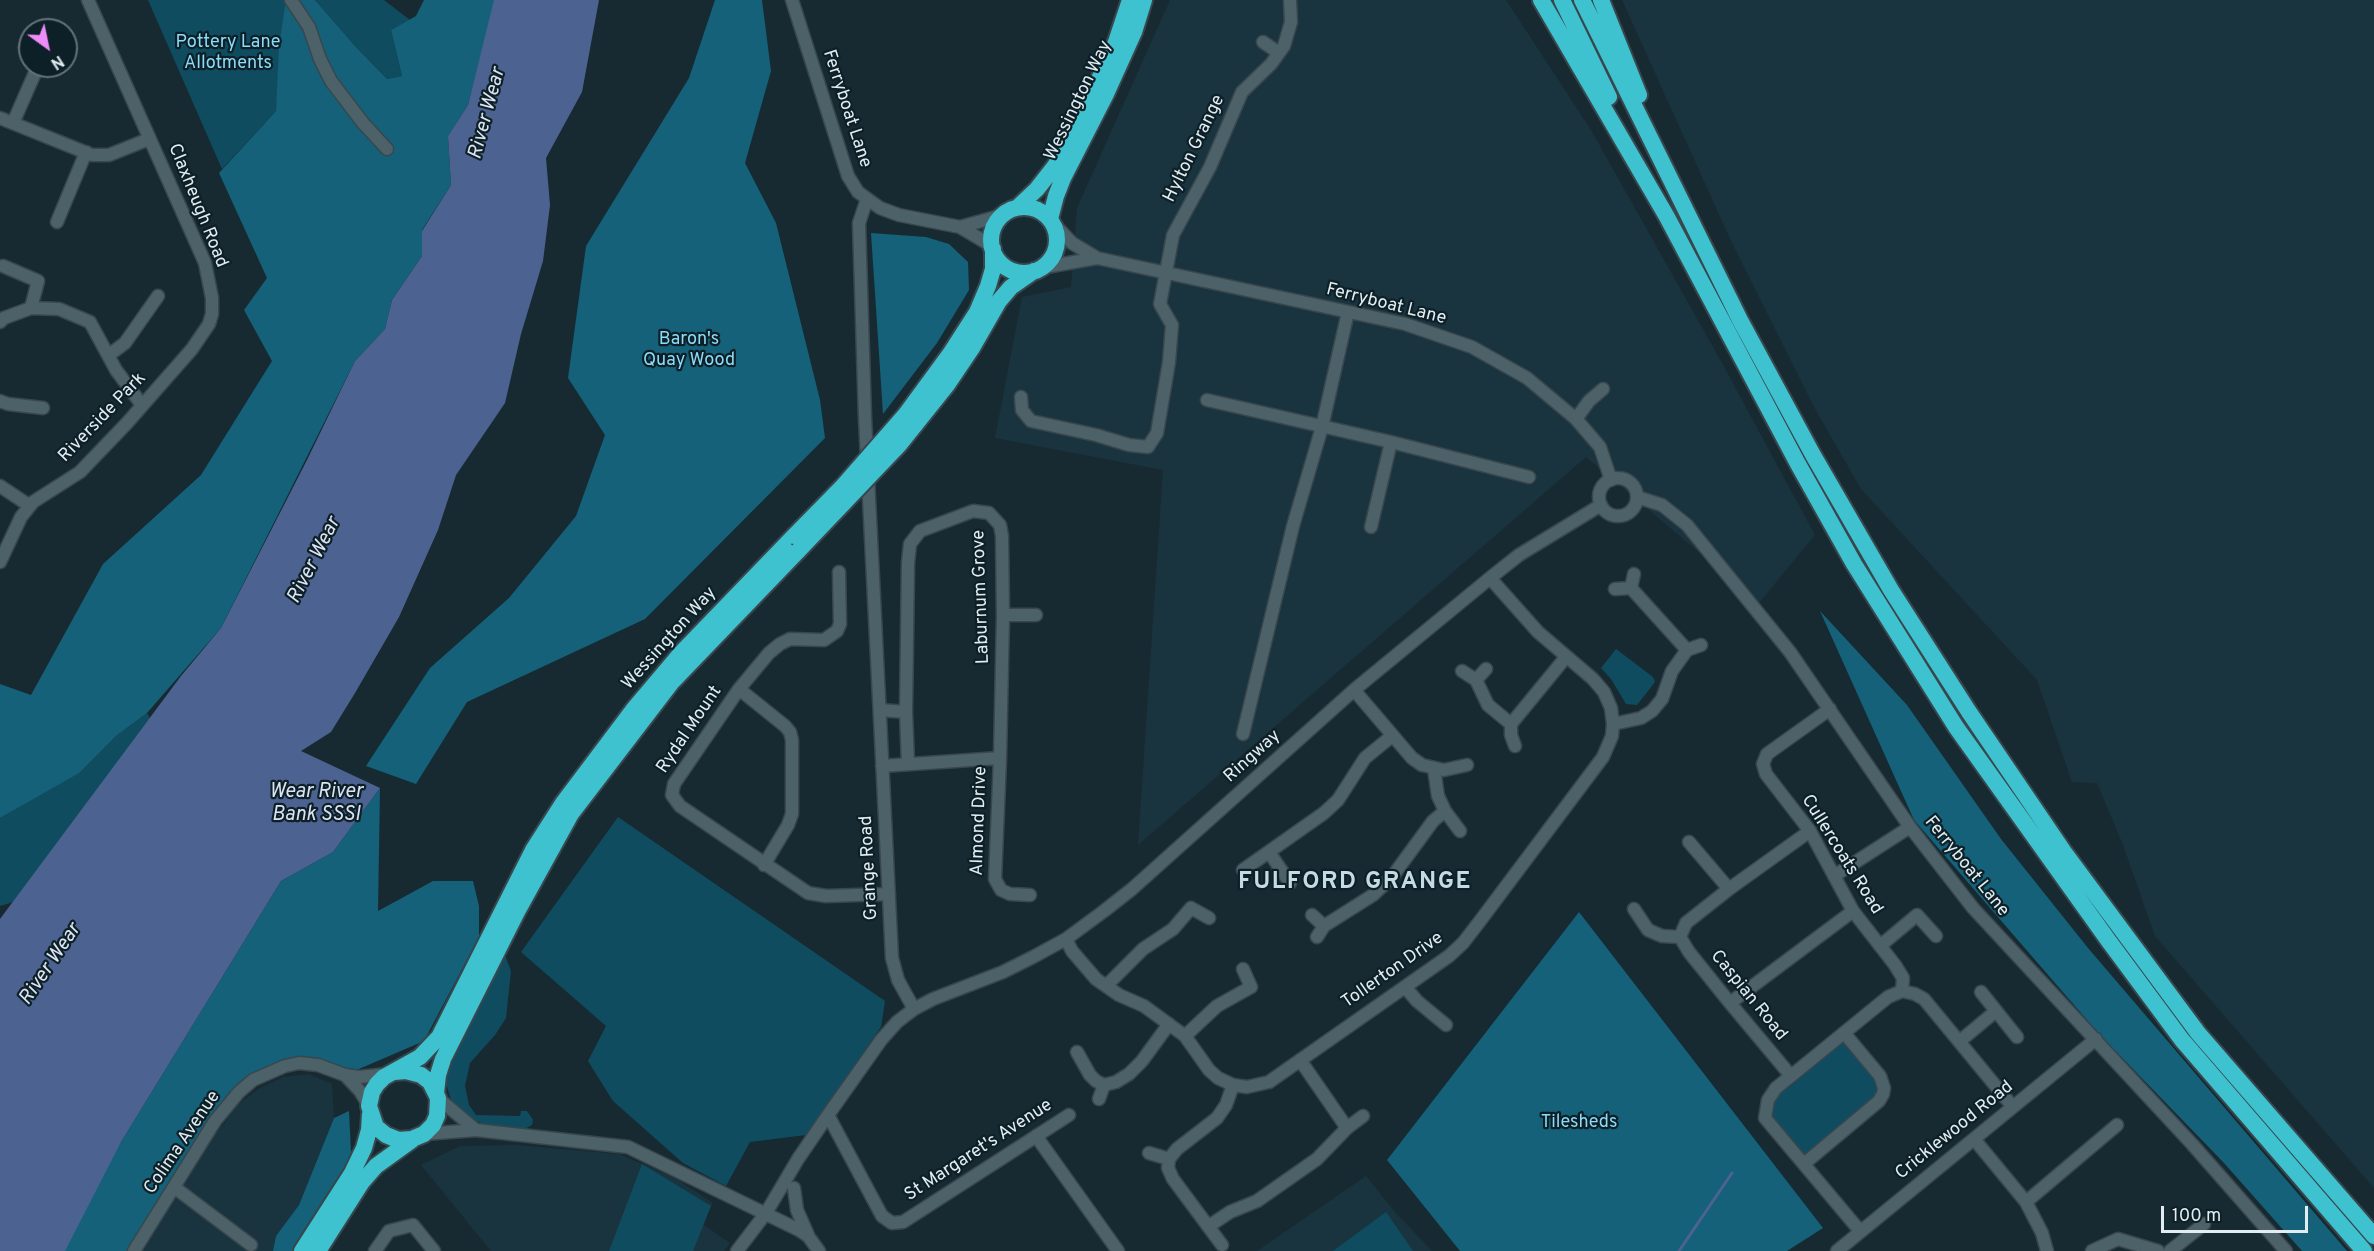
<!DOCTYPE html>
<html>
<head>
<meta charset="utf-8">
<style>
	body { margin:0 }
	#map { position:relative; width:2374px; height:1251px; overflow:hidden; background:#182a31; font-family:Overpass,sans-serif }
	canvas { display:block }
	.north { position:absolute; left:18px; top:18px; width:60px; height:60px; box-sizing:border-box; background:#0e2027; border:2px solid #627278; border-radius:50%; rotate:147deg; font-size:16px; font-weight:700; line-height:24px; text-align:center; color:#e1edf1 }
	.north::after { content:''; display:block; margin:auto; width:21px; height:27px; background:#ed8cf9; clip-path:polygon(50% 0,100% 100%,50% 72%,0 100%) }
	.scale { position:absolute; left:2161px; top:1206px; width:147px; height:27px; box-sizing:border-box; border:3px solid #e1edf1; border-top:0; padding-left:8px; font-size:18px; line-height:21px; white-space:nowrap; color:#e1edf1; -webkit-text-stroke:4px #0e2027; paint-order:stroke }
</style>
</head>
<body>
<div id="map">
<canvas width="2374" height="1251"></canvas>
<div class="north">N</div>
<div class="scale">100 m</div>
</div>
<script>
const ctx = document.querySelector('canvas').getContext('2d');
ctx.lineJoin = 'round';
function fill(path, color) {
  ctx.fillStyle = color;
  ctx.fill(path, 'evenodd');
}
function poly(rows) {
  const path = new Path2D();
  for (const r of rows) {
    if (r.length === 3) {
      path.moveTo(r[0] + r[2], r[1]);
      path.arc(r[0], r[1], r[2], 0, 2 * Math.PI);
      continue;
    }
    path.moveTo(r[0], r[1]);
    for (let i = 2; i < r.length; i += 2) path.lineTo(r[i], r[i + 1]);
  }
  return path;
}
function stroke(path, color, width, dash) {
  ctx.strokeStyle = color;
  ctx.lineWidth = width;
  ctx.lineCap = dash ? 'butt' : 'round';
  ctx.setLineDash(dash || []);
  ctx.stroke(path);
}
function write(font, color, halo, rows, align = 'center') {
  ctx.font = font + ' Overpass,sans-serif';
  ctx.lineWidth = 4.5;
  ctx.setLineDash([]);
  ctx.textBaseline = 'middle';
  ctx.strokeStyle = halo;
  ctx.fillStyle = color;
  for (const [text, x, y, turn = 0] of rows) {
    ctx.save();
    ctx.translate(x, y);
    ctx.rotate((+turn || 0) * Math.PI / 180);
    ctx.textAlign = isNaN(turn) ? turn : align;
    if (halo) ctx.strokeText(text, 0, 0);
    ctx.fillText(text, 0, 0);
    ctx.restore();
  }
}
const built = poly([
	[1170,0,1506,0,1591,130,1722,363,1815,535,1759,603,1586,457,1138,845,1163,470,995,438,1022,297,1071,287,1077,208],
	[1622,0,2374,0,2374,1188,2155,936,2123,845,2097,783,2072,782,2037,680,1861,489,1814,407,1732,243],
	[309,1074,332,1084,334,1118,299,1205,276,1236,273,1251,88,1251,170,1170,223,1125,236,1106,258,1089,283,1077],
	[516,1145,619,1154,675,1178,713,1203,701,1223,730,1243,724,1251,491,1251,421,1165,460,1146],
	[1366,1176,1395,1212,1432,1251,1257,1251]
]);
const green = poly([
	[148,0,287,0,276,111,222,169],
	[315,0,384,0,410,20,391,30,402,76,387,79,355,46],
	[1616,649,1653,677,1655,682,1637,705,1626,704,1611,679,1601,668],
	[147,713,150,718,13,902,0,906,0,818,80,771,116,736],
	[618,817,885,1001,881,1027,806,1135,750,1142,726,1186,683,1163,613,1101,588,1061,606,1026,521,952],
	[505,955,511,971,506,1018,495,1035,470,1063,465,1086,469,1105,476,1115,520,1116,521,1111,527,1111,533,1120,532,1125,521,1131,502,1129,480,1123,463,1112,451,1100,446,1083,450,1061],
	[1845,1034,1884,1088,1805,1163,1771,1127,1768,1100],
	[642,1164,711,1206,693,1251,609,1251],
	[1386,1212,1413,1251,1333,1251]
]);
const forest = poly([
	[286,0,315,0,355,46,387,79,402,76,391,30,416,16,424,0,495,0,468,105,448,136,451,185,422,230,422,256,392,300,385,329,355,361,221,628,147,713,116,736,79,773,0,818,0,684,31,695,103,564,201,475,272,361,244,310,267,278,219,173,276,111,279,46],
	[715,0,762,0,771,71,745,163,776,223,820,400,825,438,645,619,467,702,416,784,366,766,430,668,509,598,576,516,605,435,568,378,586,246,689,78],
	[871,233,926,237,949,244,968,262,969,290,937,343,883,414],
	[1820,611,1907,705,2001,839,2088,948,2347,1251,2302,1251,2224,1163,2100,1035,1914,820],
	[380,788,378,911,433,881,473,881,479,906,479,937,424,1041,345,1075,299,1063,239,1092,136,1251,50,1251,121,1142,281,881,333,852],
	[1579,912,1823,1228,1787,1251,1460,1251,1387,1160],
	[349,1111,352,1173,302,1251,273,1251,276,1236,299,1205,334,1118]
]);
const water = poly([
	[494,0,599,0,582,92,546,158,550,205,543,261,521,334,505,403,456,475,438,530,399,617,355,693,331,732,301,751,380,788,333,852,281,881,121,1142,65,1251,0,1251,0,919,181,676,221,628,307,460,355,361,385,329,392,300,422,256,422,231,451,185,448,136,468,105]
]);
const stream = poly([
	[1679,1251,1732,1173]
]);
const minor = poly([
	[291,0,309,27,320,59,331,81,363,123,387,149],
	[792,0,848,176,858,192,880,208,899,215,960,227,992,246],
	[1263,42,1279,53],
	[25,47,30,52],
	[0,118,92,155,109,155,149,139],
	[13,123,38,66],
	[867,199,859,223,865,418,892,958,898,980,914,1009],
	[57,222,86,152],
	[1052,222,1072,243,1097,258],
	[960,227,1003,215],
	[3,266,38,281,31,308],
	[1040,268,1097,258,1405,324,1472,347,1527,378,1576,419,1600,447,1611,480],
	[0,322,4,318,31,308,59,309,90,322,116,370,142,405],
	[109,355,125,343,158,296],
	[1021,397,1022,410,1031,421,1096,435,1129,445,1148,447,1157,433,1169,362,1172,325,1160,304,1173,235,1210,167,1242,92,1271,64,1284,46,1291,22,1290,0],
	[1207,400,1391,442,1529,477],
	[0,401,8,404,43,408],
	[1576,419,1589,401,1603,389],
	[1618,497,19],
	[0,486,30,506],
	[1637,497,1662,505,1687,525,1790,652,1910,827,1973,908,2192,1144,2286,1251],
	[1371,527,1391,442],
	[0,562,21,517,33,502,80,472,127,423,192,349,209,324,212,314,212,298,205,263,88,0],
	[839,572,840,624,837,631,824,640,790,639,780,644,769,653,739,689,674,784,672,795,680,806,808,893,826,896,889,894],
	[1631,588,1634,574],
	[1003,615,1036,615],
	[1687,650,1701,645],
	[1462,671,1476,680,1488,705,1511,724,1566,657],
	[1476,680,1486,669],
	[739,689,785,726,790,732,792,740,792,814,788,825,764,865],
	[1354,690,1412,758,1422,765,1444,770,1467,765],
	[1830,709,1767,754,1763,764,1766,774,1810,831,1853,911,1895,965,1903,978,1902,991],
	[880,710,906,712],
	[1511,724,1511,735,1515,746],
	[1613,724,1641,718,1652,711,1662,699,1672,671,1687,650,1631,588,1615,589],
	[1243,734,1293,526,1322,427,1348,312],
	[1000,758,995,879,1001,890,1010,894,1030,895],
	[882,766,1000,758,1003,615,1002,536,1000,525,989,513,973,511,920,531,910,544,908,563,906,712,908,764],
	[1434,769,1438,796,1445,811,1460,831],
	[1689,842,1729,889],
	[1269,852,1290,883],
	[1243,870,1324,813,1338,800,1365,758,1392,736],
	[1834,876,1910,827],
	[1634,909,1648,930,1662,936,1680,937],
	[1312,915,1324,926],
	[1317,937,1324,926,1373,895,1392,877,1433,821,1445,811],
	[1066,939,1072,951,1096,979,1119,995,1144,1006,1185,1036,1209,1070,1218,1078,1233,1085,1247,1087,1269,1082,1449,956,1463,943,1480,921,1603,757,1612,736,1613,724,1611,708,1604,692,1593,679,1538,632,1490,578],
	[1880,946,1917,915,1936,936],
	[1106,986,1143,949,1173,929,1191,908,1209,918],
	[1405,987,1417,1001,1446,1025],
	[1981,992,2017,1037],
	[1730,1003,1853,911],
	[1185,1036,1217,1006,1251,987,1243,969],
	[1960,1041,1996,1011],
	[1077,1052,1090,1075,1096,1081,1104,1085,1116,1082,1129,1074,1142,1061,1169,1024],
	[1300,1060,1347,1128],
	[345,1075,359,1077,388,1074],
	[1791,1076,1730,1003,1689,952,1680,937,1686,923,1729,889,1810,831],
	[438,1098,476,1130],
	[1099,1099,1104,1085],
	[828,1115,882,1216,892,1223,903,1222,1069,1115],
	[424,1134,476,1130,628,1147,799,1230,808,1236,819,1251],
	[1036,1136,1118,1251],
	[1974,1139,2026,1202,2042,1233,2047,1251],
	[1149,1153,1169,1159],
	[1805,1163,1879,1101,1883,1094,1884,1088,1880,1076,1845,1034],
	[174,1187,251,1245],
	[794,1188,797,1210,808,1235],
	[2026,1202,2117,1125],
	[1209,1226,1230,1212,1257,1201,1317,1159,1347,1128,1363,1116],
	[1860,1231,1765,1118,1768,1100,1776,1088,1791,1076,1888,997,1902,991,1915,994,1924,999,2013,1107],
	[1222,1245,1173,1179,1168,1168,1169,1159,1177,1149,1217,1118,1226,1105,1233,1085],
	[134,1251,215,1121,239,1092,253,1080,285,1066,299,1063,318,1065,345,1075,360,1091,369,1106],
	[375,1251,389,1231,413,1225,434,1251],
	[737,1251,766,1213,798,1159,828,1115,881,1040,897,1022,914,1009,933,999,1003,972,1033,957,1066,939,1104,911,1132,889,1354,690,1490,578,1519,555,1601,505],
	[1837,1251,2096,1039],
	[2092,1251,2118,1239,2158,1251],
	[2170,1251,2204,1224]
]);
const highway = poly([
	[1541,0,1667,217,1798,464,1854,564,1956,727,2108,940,2182,1040,2364,1251],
	[1562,0,1609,97],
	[1582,0,1740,320,1813,455,1891,590,1969,712,2064,852,2198,1033,2374,1236],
	[1601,0,1639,95],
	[1018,207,1037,189,1055,166,1079,123,1116,42,1130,0],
	[1024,240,33],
	[1050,219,1056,196,1063,178,1106,94,1134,32,1144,0],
	[906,414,950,354,977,312,988,286,993,269,993,249],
	[915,425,947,385,972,348,999,301,1011,287,1034,271],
	[394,1072,406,1071,421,1075,430,1082,438,1098,437,1116,433,1125,424,1134,412,1139,398,1140,386,1135,376,1127,369,1106,372,1092,377,1084,384,1077,420,1057,439,1037,533,850,563,803,633,710,682,652,794,536],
	[436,1093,438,1075,443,1059,517,912,571,814,672,682,798,551],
	[302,1251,352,1173,364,1148,369,1130,370,1114],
	[318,1251,362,1182,376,1166,412,1140]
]);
const highwayBridge = poly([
	[794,536,843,486,906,414],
	[798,551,899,445,915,425]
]);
const parkNames = [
	["Pottery Lane",228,43],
	["Allotments",228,64],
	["Baron's",689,340],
	["Quay Wood",689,361],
	["Tilesheds",1579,1123]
];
const streetNames = [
	["Wessington Way",1079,101,-64],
	["Ferryboat Lane",846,109,72],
	["Hylton Grange",1195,149,-64],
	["Claxheugh Road",197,206,68],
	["Ferryboat Lane",1386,305,14],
	["Riverside Park",103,418,-46],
	["Laburnum Grove",982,597,-92],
	["Wessington Way",670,639,-48],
	["Rydal Mount",690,730,-56],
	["Ringway",1253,757,-42],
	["Almond Drive",980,821,-88],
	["Cullercoats Road",1841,855,58],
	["Ferryboat Lane",1966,867,51],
	["Grange Road",870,868,-93],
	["Tollerton Drive",1393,971,-35],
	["Caspian Road",1748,996,51],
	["Cricklewood Road",1955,1131,-39],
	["Colima Avenue",183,1143,-56],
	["St Margaret's Avenue",979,1151,-33]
];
const waterNames = [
	["River Wear",488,114,-75],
	["River Wear",315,561,-63],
	["Wear River",316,793],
	["Bank SSSI",316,816],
	["River Wear",51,965,-56]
];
const districtNames = [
	["FULFORD GRANGE",1355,883]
];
fill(built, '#19343e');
fill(green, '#0f4c60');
fill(forest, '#146179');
fill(water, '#4c6392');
stroke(stream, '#4c6392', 3);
stroke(minor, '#38474d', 15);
stroke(highway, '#38474d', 20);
stroke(minor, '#4d6169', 12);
stroke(highway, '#3ec2cf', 16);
stroke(highwayBridge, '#38474d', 20, []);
stroke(highwayBridge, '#3ec2cf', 16);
write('18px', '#8cdbf9', '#0e2027', parkNames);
write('18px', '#e1edf1', '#0e2027', streetNames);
write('italic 20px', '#dce3f2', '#0e2027', waterNames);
ctx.letterSpacing = '1.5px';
write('bold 24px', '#c4dbe4', '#0e2027', districtNames);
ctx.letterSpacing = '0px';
</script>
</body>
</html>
